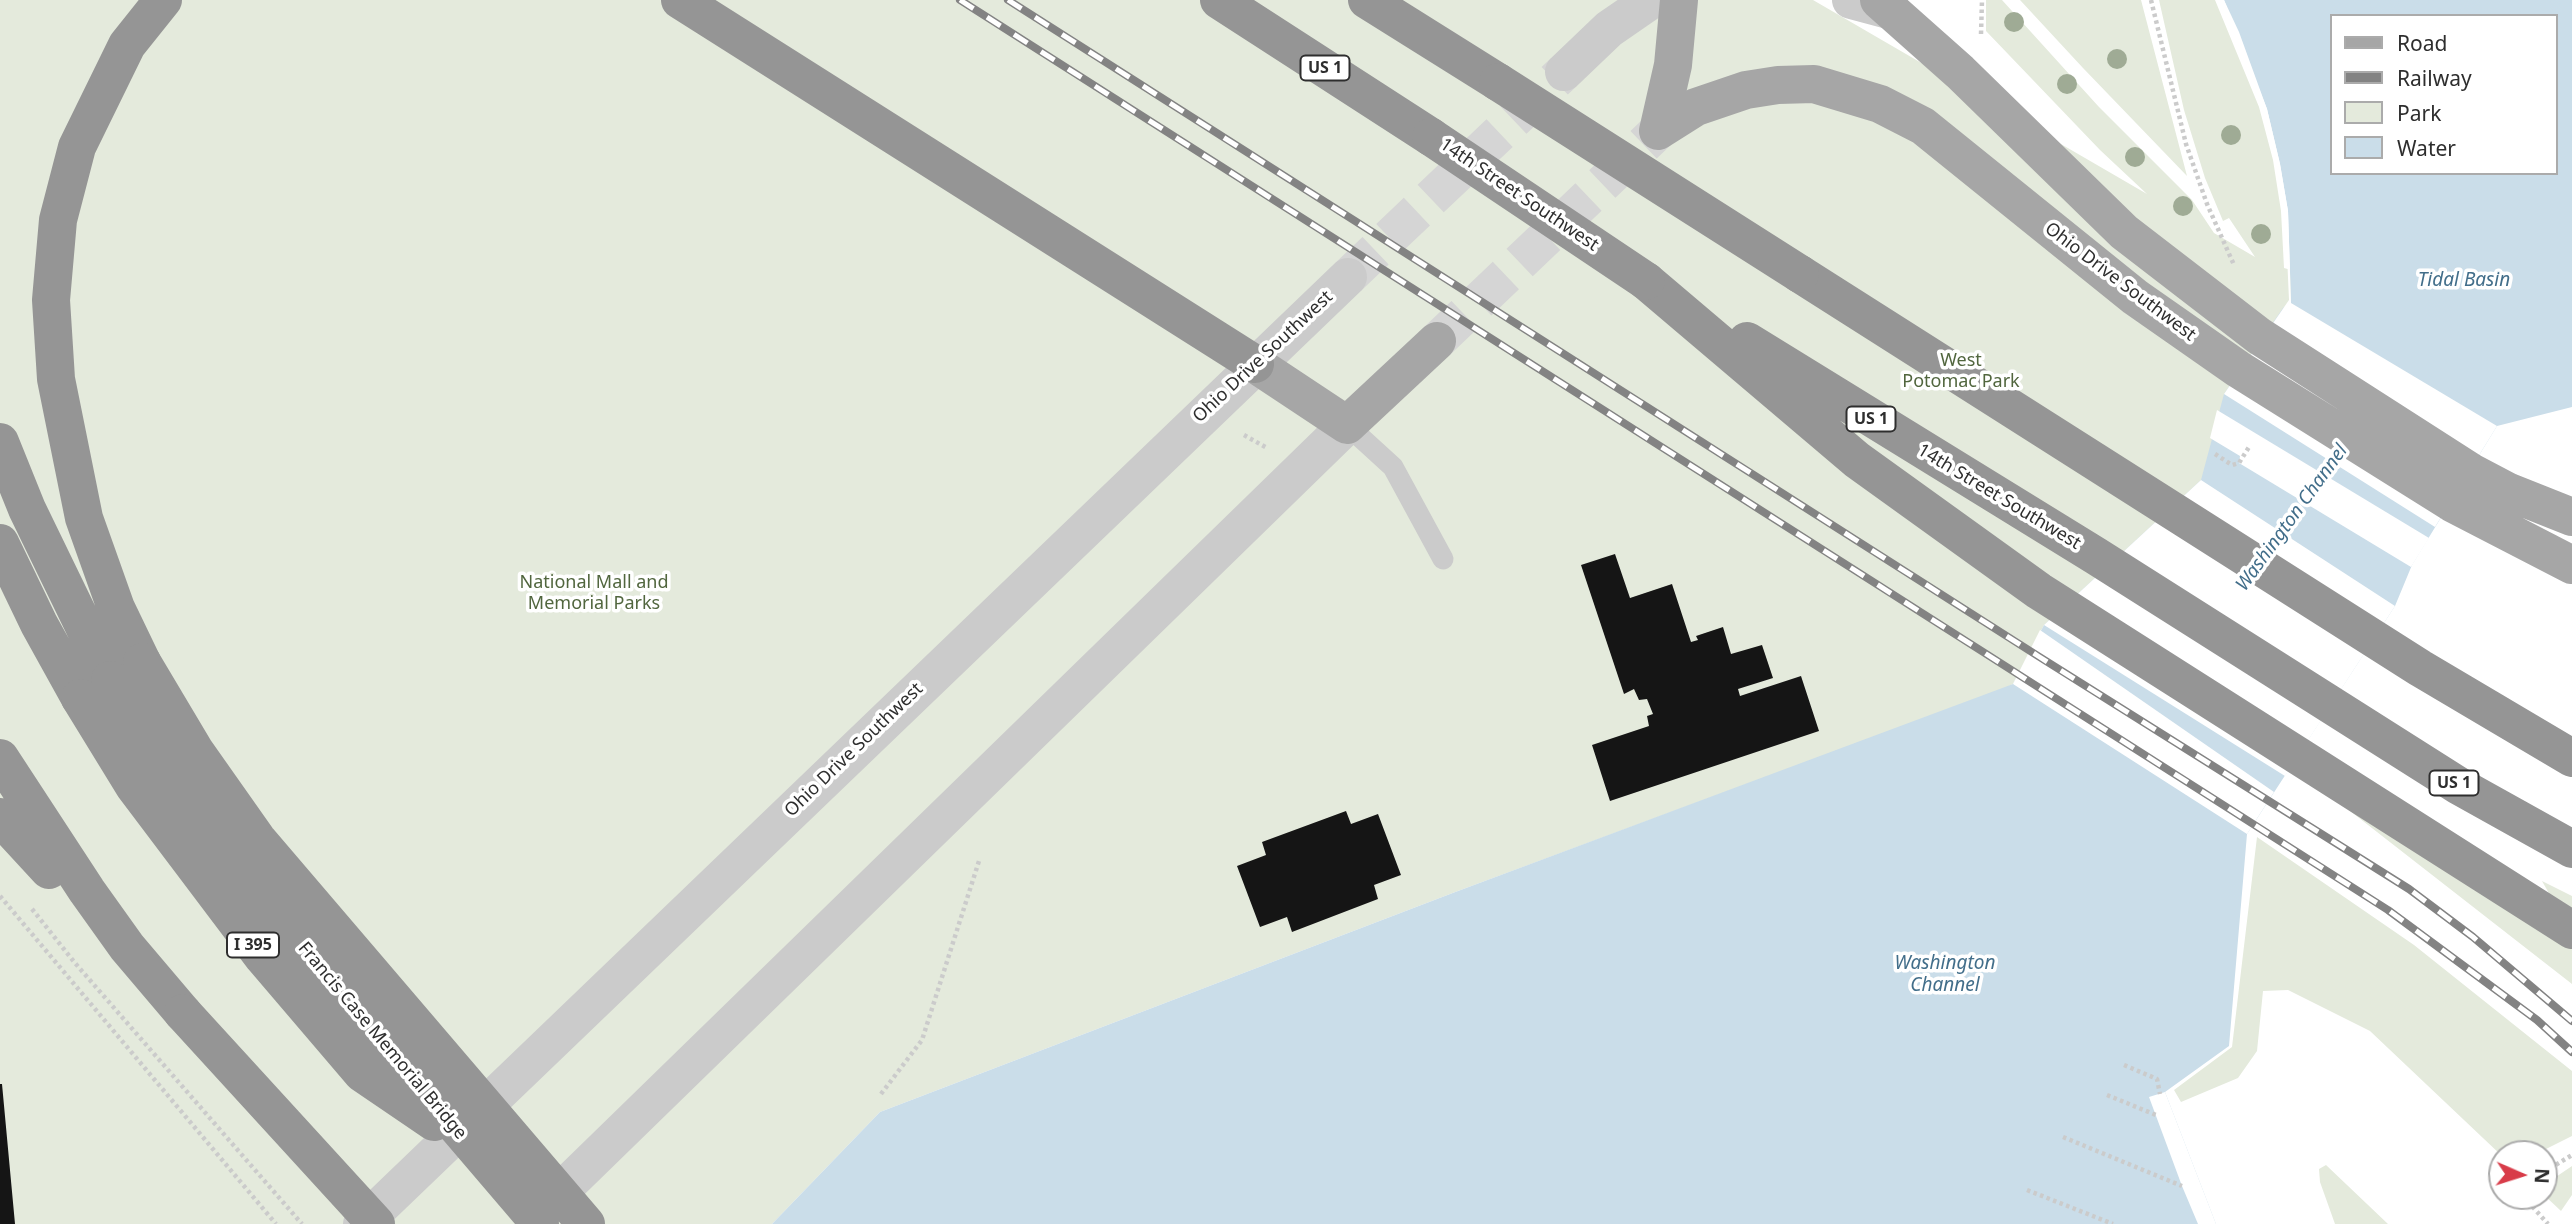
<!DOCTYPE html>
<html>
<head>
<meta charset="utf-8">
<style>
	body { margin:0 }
	#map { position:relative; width:2572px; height:1224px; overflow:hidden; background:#fff; font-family:"Noto Sans",sans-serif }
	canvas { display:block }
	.legend { position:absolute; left:2330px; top:14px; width:228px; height:161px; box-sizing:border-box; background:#fff; border:2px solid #ababab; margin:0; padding:9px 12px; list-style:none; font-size:21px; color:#2e2e2e }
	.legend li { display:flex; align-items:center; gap:14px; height:35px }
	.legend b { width:35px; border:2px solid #ababab }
	.north { position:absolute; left:2488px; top:1140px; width:70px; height:70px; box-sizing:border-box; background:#fff; border:2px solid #ababab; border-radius:50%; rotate:93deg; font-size:19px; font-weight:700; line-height:28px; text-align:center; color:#2e2e2e }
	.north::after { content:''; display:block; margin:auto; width:24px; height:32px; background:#d83c49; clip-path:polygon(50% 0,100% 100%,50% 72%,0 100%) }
</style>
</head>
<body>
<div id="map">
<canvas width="2572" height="1224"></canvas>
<ul class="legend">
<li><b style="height:9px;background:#a6a6a6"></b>Road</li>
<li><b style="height:9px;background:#838383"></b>Railway</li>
<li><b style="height:19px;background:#e4eadc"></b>Park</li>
<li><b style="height:19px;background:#cadde9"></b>Water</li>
</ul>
<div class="north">N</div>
</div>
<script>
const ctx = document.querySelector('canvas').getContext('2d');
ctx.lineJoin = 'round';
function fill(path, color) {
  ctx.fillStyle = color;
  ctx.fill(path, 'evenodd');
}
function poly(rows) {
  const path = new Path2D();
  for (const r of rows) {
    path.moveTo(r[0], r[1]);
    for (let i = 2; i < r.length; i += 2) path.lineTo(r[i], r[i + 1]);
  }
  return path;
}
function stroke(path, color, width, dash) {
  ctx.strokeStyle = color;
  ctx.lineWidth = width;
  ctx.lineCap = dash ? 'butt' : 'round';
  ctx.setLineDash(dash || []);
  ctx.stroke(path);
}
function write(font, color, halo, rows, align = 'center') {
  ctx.font = font + ' "Noto Sans",sans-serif';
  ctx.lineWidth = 7;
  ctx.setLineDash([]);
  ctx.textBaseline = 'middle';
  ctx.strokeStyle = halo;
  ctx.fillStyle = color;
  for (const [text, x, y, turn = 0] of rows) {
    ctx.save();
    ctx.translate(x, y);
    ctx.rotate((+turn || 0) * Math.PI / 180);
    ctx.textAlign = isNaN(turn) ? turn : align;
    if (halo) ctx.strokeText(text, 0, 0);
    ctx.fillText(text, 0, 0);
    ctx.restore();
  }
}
const green = poly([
	[0,0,1813,0,2147,194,2100,150,1986,31,1986,0,2002,0,2099,107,2192,200,2214,233,2255,257,2229,218,2223,221,2205,178,2184,110,2159,0,2215,0,2259,107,2273,160,2281,211,2284,268,2291,270,2490,422,2044,625,2013,684,2003,689,1458,891,880,1112,772,1224,0,1224],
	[2020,0,2141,0,2187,176,2083,68],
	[2318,786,2572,946,2572,984],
	[2257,837,2414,945,2572,1071,2572,1136,2536,1154,2502,1156,2370,1031,2288,990,2263,991,2257,1051,2238,1078,2181,1102,2174,1090,2232,1047],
	[2542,881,2572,896,2572,910,2551,897],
	[2326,1165,2388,1224,2335,1224,2320,1182,2319,1169],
	[2572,1166,2572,1195,2561,1211,2544,1195,2544,1185]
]);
const water = poly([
	[2224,0,2572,0,2572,407,2497,426,2412,565,2395,606,2247,834,2229,1046,2165,1092,2216,1224,772,1224,880,1112,1458,891,2013,684,2044,625,2201,480,2224,394,2283,308,2291,302,2288,211,2280,164,2267,109],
	[2332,16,2556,16,2556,173,2332,173]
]);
const pier = poly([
	[2221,0,2224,0,2239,32,2267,109,2280,164,2288,211,2291,303,2497,426,2435,527,2224,394,2289,300,2285,211,2277,165,2263,110],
	[2217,410,2429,538,2411,567,2239,463,2240,456,2210,438],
	[2201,480,2395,606,2285,776,2044,625],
	[2040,630,2274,792,2247,834,2013,684],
	[2165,1092,2216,1224,2198,1224,2182,1186,2149,1097]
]);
const building = poly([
	[1615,554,1630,598,1672,584,1691,642,1698,640,1696,636,1723,627,1731,654,1762,645,1773,678,1738,689,1740,696,1801,676,1819,731,1610,801,1592,745,1649,726,1647,716,1653,714,1647,699,1639,700,1634,689,1624,694,1581,565],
	[1346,811,1351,824,1378,814,1401,875,1374,885,1378,899,1292,932,1287,917,1260,927,1237,866,1266,855,1262,842],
	[0,1084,2,1084,15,1224,0,1224]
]);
const tertiaryTunnel = poly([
	[1348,277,1564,72]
]);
const primaryTunnel = poly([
	[1437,341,1658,131]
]);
const path = poly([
	[2151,0,2186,144,2207,204,2234,265],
	[1981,34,1982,0],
	[1244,435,1267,448],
	[2215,454,2232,465,2239,463,2249,447],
	[0,896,276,1224],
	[32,909,75,963,302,1224],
	[2124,1065,2157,1079,2160,1094],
	[881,1094,922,1040,979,861],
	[2107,1095,2156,1115],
	[2063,1137,2182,1186],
	[2544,1172,2572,1155],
	[2027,1190,2113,1224],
	[2523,1196,2548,1224]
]);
const service = poly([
	[1347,425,1393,467,1443,559]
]);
const tertiary = poly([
	[1851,0,1892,11],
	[1564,72,1609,29,1651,0],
	[536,1215,1347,425],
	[362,1224,1348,277]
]);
const primary = poly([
	[1879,0,1960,72,2124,232,2259,336,2471,472,2509,492,2572,517],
	[1658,131,1696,107,1746,90,1778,85,1814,84,1880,104,1923,126,2135,297,2238,369,2452,503,2572,565],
	[1658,131,1673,65,1679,0],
	[1255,364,1347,425,1437,341]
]);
const motorway = poly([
	[680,0,1255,364],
	[1219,0,1431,137],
	[1367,0,1498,82],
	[1800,274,2420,668,2572,758],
	[1646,281,1857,460,2039,591,2572,930],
	[1747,341,2096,556,2459,786,2572,849],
	[0,442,27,509,110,680],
	[0,543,39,624,80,698],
	[142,662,116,608,84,518,56,379,51,300,58,220,77,147,127,45,163,0],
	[0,758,87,891,127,947,183,1013],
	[0,817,49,870]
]);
const rail = poly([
	[960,0,2388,910,2537,1020,2572,1052],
	[1008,0,2038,656,2409,889,2473,937,2572,1021]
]);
const motorwayBridge = poly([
	[1498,82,1800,274],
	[1431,137,1646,281],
	[142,662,195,751,257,839,586,1224],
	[110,680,175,782,270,908,540,1224],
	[80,698,134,786,263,957,362,1073,434,1122],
	[183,1013,376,1224]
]);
const trees = [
	[2014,22],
	[2117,59],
	[2067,84],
	[2231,135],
	[2135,157],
	[2183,206],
	[2261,234]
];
const shields = [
	[1325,68,49],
	[1871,419,49],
	[2454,783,49],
	[253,945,52]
];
const shieldNames = [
	["US 1",1325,68],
	["US 1",1871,419],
	["US 1",2454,783],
	["I 395",253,945]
];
const streetNames = [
	["14th Street Southwest",1519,195,34],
	["Ohio Drive Southwest",2120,282,37],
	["Ohio Drive Southwest",1263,357,-43],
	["14th Street Southwest",1999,497,31],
	["Ohio Drive Southwest",854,750,-44],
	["Francis Case Memorial Bridge",382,1041,50]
];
const parkNames = [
	["West",1961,361],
	["Potomac Park",1961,382],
	["National Mall and",594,583],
	["Memorial Parks",594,604]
];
const waterNames = [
	["Tidal Basin",2464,281],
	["Washington Channel",2292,518,-54],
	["Washington",1945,964],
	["Channel",1945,986]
];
fill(green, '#e4eadc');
fill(water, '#cadde9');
fill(pier, '#fff');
fill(building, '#151515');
stroke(tertiaryTunnel, '#d5d5d5', 38, [38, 19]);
stroke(primaryTunnel, '#d5d5d5', 38, [38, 19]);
stroke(path, '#cbcbcb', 4.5, [3.5, 3.5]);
stroke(service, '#cbcbcb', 21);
stroke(tertiary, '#cbcbcb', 38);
stroke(primary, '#a6a6a6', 38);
stroke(motorway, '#959595', 38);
stroke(rail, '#838383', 8);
stroke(rail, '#fff', 5, [16]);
stroke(motorwayBridge, '#959595', 38);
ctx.fillStyle = '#9fab95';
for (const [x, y] of trees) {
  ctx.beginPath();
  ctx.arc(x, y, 10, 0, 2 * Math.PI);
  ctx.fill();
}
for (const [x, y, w] of shields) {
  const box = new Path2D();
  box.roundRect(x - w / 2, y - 12.5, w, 25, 5);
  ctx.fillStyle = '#fff';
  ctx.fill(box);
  stroke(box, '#2e2e2e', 2);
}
write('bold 16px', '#2e2e2e', null, shieldNames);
write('18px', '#2e2e2e', '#fff', streetNames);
write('18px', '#51663e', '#fff', parkNames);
write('italic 19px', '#426e8a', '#fff', waterNames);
</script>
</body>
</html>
